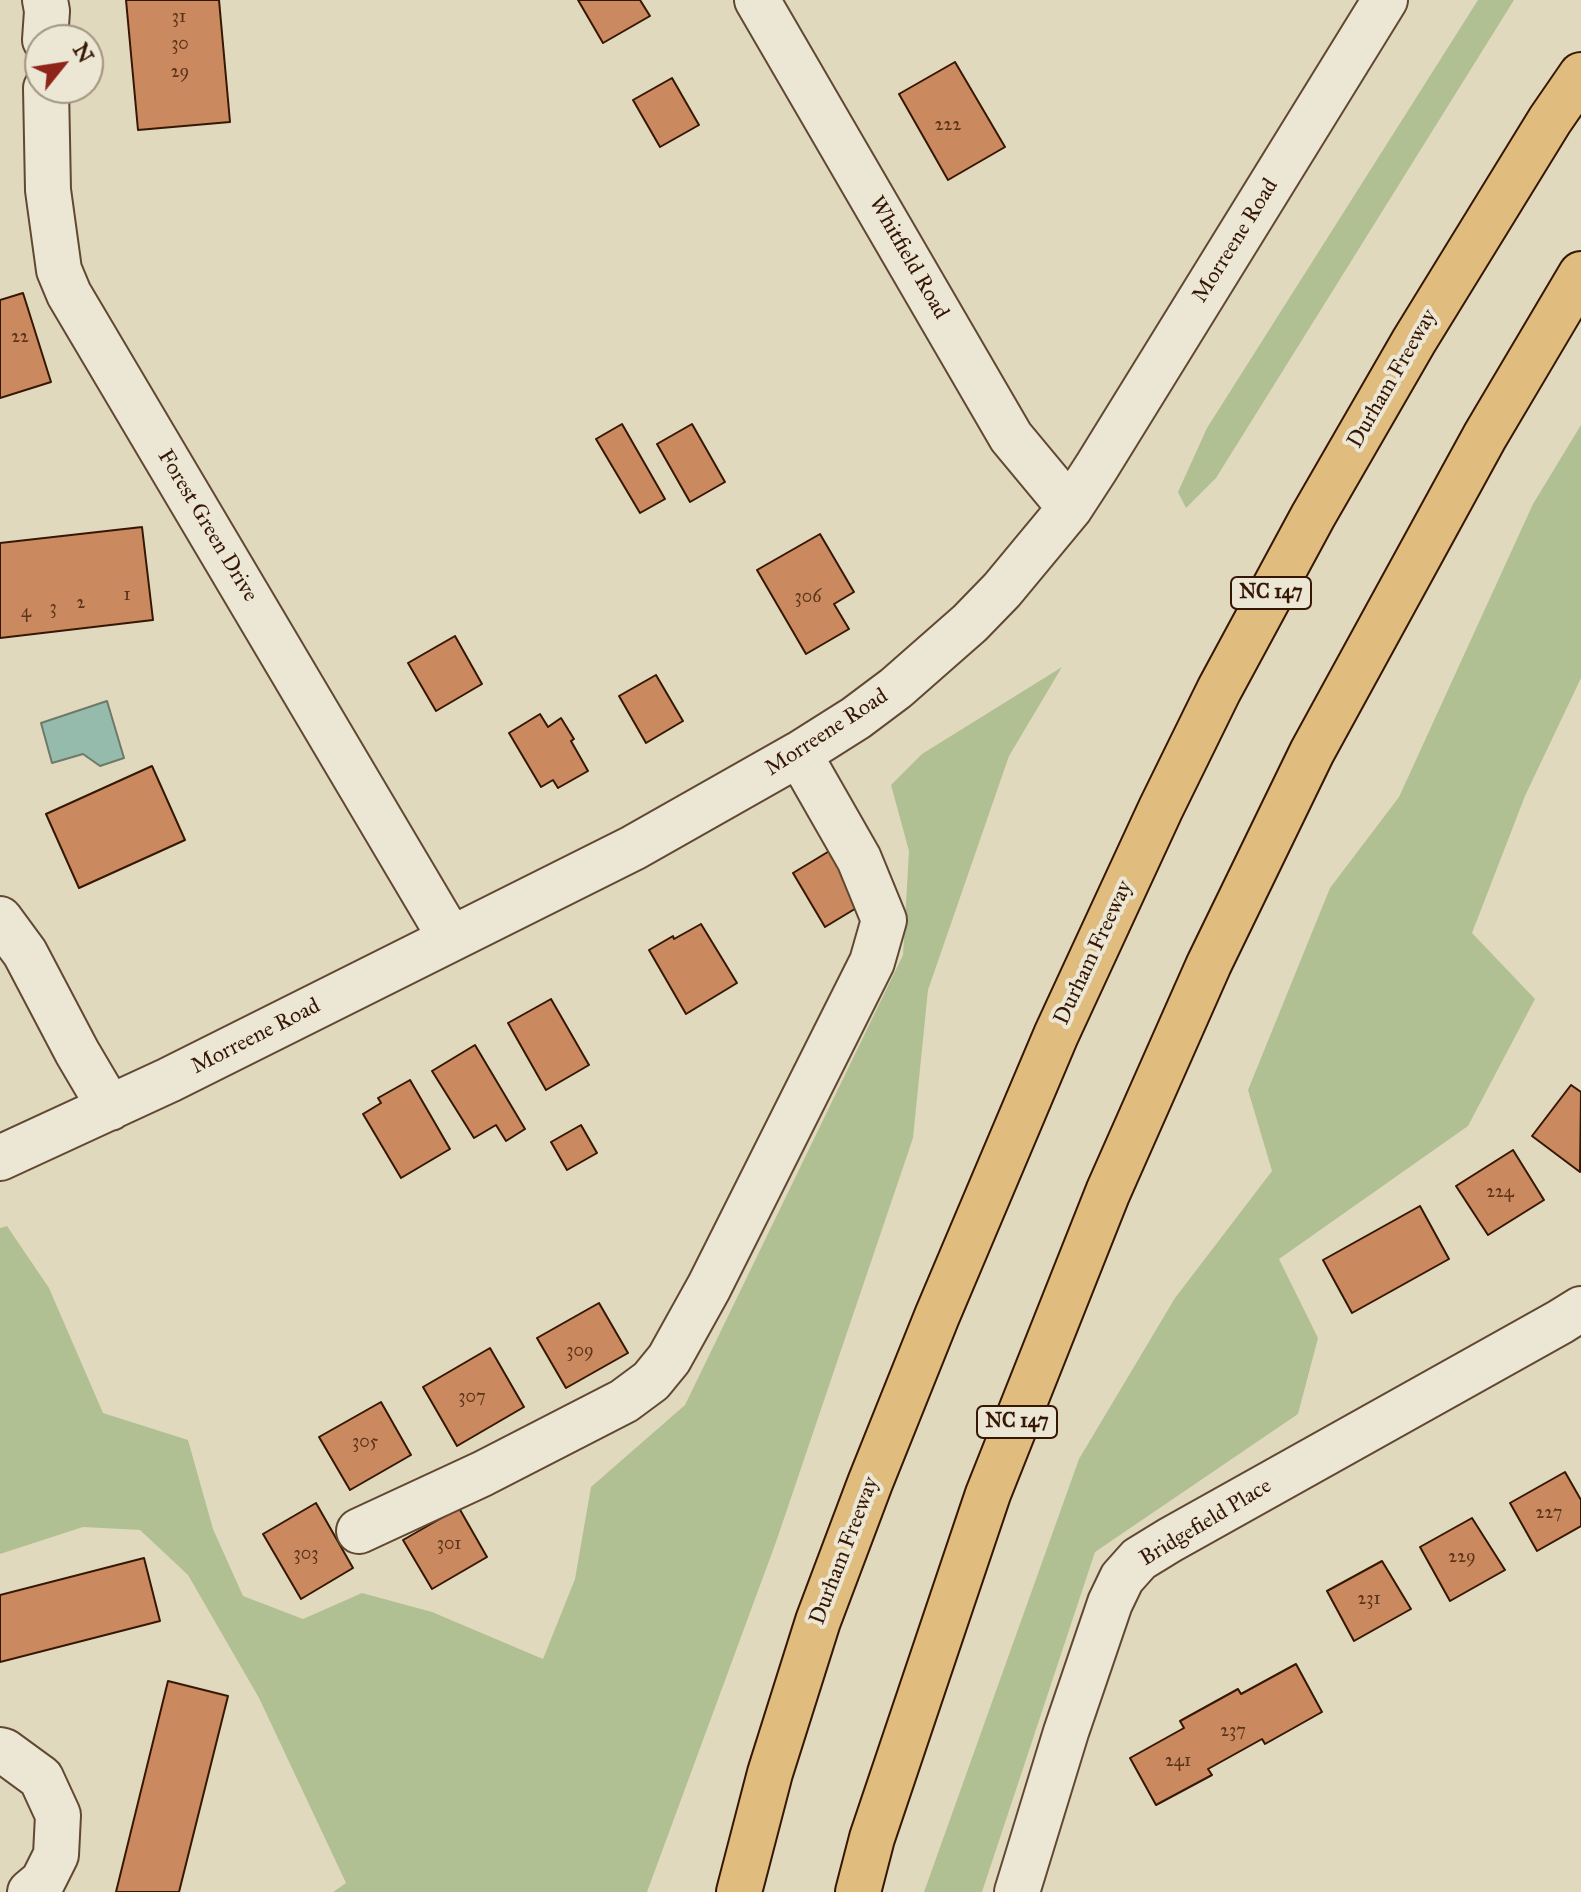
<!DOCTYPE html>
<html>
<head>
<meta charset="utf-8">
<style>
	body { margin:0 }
	#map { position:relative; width:1581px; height:1892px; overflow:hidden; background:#e1d9bd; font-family:"IM FELL Great Primer",serif }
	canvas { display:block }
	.north { position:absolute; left:24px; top:24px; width:80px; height:80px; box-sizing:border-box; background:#ece6d4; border:2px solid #a39381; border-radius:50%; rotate:60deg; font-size:22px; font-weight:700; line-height:32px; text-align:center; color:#361704 }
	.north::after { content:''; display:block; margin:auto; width:28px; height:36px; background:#8f2418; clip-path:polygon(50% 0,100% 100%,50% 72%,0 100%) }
</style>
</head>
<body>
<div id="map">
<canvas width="1581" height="1892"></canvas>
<div class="north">N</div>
</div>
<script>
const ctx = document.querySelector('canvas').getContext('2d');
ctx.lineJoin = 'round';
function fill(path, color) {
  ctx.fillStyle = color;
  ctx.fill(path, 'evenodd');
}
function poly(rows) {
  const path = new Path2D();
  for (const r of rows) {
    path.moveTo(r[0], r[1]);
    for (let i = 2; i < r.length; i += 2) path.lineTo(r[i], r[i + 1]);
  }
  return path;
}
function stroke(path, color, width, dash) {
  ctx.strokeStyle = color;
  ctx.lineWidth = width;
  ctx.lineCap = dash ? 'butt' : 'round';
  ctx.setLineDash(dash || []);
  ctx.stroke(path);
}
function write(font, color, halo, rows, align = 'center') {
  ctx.font = font + ' "IM FELL Great Primer",serif';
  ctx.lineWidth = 8;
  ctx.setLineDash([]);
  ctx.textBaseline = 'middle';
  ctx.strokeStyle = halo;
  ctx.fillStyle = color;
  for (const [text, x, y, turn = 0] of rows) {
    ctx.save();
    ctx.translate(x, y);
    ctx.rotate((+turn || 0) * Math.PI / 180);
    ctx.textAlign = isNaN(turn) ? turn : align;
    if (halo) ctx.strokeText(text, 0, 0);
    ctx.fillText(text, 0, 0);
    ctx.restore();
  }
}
const green = poly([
	[1478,0,1514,0,1216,478,1186,508,1178,492,1207,428],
	[1581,425,1581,678,1525,796,1472,933,1535,999,1468,1126,1279,1259,1318,1338,1298,1414,1095,1552,982,1892,924,1892,1079,1459,1175,1298,1272,1171,1248,1090,1330,888,1399,797,1533,504],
	[1062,667,1009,756,928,990,913,1138,776,1542,647,1892,333,1892,346,1883,259,1698,188,1575,140,1530,83,1527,0,1554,0,1228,7,1226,49,1288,103,1413,188,1440,213,1529,243,1596,303,1619,362,1593,432,1612,543,1659,575,1579,591,1487,685,1405,903,955,909,851,891,785,922,754]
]);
const water = poly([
	[107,701,124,758,100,766,83,754,52,763,41,723,107,701]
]);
const building = poly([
	[126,0,219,0,230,122,138,130,126,0],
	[578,0,640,0,650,16,603,43,578,0],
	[955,62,1005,147,948,180,899,94,955,62],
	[672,78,699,125,660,147,633,100,672,78],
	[23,293,51,382,0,398,0,300,23,293],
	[622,424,665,499,640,513,596,439,622,424],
	[692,424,725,482,690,502,657,444,692,424],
	[142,527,153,620,0,638,0,543,142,527],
	[820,534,854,592,834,604,849,629,806,654,757,570,820,534],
	[455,636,482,684,436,711,408,663,455,636],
	[656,675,683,721,646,743,619,696,656,675],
	[540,714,548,727,561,718,574,739,571,741,588,771,558,788,553,780,541,787,509,733,540,714],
	[152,766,185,840,79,888,46,814,152,766],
	[831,850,863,904,825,927,793,873,831,850],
	[701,924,737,983,686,1014,649,950,673,936,674,939,701,924],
	[551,999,589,1065,546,1090,508,1023,551,999],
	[475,1045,525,1129,506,1141,496,1125,474,1138,432,1071,475,1045],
	[410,1080,450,1149,401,1178,363,1114,381,1103,378,1098,410,1080],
	[1571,1085,1581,1092,1580,1172,1532,1136,1571,1085],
	[581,1125,597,1153,567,1170,551,1142,581,1125],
	[1513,1150,1544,1200,1488,1235,1456,1186,1513,1150],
	[1420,1206,1449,1259,1352,1313,1323,1260,1420,1206],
	[599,1303,628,1353,566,1388,537,1338,599,1303],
	[490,1348,524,1407,457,1446,423,1387,490,1348],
	[381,1402,411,1455,350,1490,319,1437,381,1402],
	[1565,1472,1581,1500,1581,1526,1537,1551,1510,1503,1565,1472],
	[316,1503,353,1568,301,1599,263,1534,316,1503],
	[459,1508,487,1557,432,1589,403,1540,459,1508],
	[1472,1518,1505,1570,1450,1601,1420,1547,1472,1518],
	[144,1558,160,1621,0,1662,0,1595,144,1558],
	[1382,1561,1411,1609,1354,1641,1327,1591,1382,1561],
	[1296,1664,1322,1712,1265,1744,1262,1739,1208,1769,1212,1775,1156,1805,1130,1758,1184,1728,1180,1721,1238,1689,1241,1694,1296,1664],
	[168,1681,228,1696,179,1892,116,1892,168,1681]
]);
const minor = poly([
	[45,0,47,11,45,40],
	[757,0,1011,437,1070,508],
	[46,88,48,190,59,270,69,294,451,939],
	[0,919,25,953,77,1052,110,1108],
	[0,1158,169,1080,633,848,799,754,856,718,896,688,970,623,1002,590,1070,508,1096,468,1385,0],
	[359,1531,482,1474,624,1401,651,1381,669,1359,709,1287,872,962,884,920,859,859,799,754],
	[0,1750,4,1751,41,1778,58,1815,56,1855,43,1881,30,1892],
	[1017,1892,1066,1732,1110,1603,1122,1578,1139,1559,1170,1540,1560,1322,1581,1309]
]);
const highway = poly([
	[739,1892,770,1773,818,1621,870,1483,937,1316,1056,1035,1161,808,1219,690,1313,516,1414,341,1550,120,1581,75],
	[858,1892,872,1838,988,1494,1108,1192,1209,964,1312,752,1485,436,1581,274]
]);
const numberNames = [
	["31",179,18],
	["30",180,45],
	["29",180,73],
	["222",948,126],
	["22",20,338],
	["1",127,596],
	["306",808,598],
	["2",81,604],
	["3",53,609],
	["4",26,613],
	["224",1500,1193],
	["309",580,1352],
	["307",472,1398],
	["305",365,1443],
	["227",1549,1514],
	["301",449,1545],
	["303",306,1555],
	["229",1462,1558],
	["231",1369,1600],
	["237",1233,1732],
	["241",1178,1762]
];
const shields = [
	[1271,593,80],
	[1017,1422,80]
];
const shieldNames = [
	["NC 147",1271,593],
	["NC 147",1017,1422]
];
const streetNames = [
	["Morreene Road",1236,241,-58],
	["Whitfield Road",908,258,60],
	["Durham Freeway",1393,379,-60],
	["Forest Green Drive",207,526,59],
	["Morreene Road",827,733,-33],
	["Durham Freeway",1094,953,-65],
	["Morreene Road",256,1037,-27],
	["Bridgefield Place",1206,1523,-31],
	["Durham Freeway",845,1551,-69]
];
fill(green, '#b1c093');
fill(water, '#95bbac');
stroke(water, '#6f7969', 2);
fill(building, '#ca895e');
stroke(building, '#361704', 2);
stroke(minor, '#614832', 48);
stroke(highway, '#361704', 48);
stroke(minor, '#ece6d4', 44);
stroke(highway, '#e0bc7e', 44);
write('18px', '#5b341a', null, numberNames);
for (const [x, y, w] of shields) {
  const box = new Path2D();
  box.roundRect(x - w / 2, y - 16, w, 32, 6);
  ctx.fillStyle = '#ece6d4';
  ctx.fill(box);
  stroke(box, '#361704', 2);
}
write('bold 20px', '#361704', null, shieldNames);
write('22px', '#361704', '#ece6d4', streetNames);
</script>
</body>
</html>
